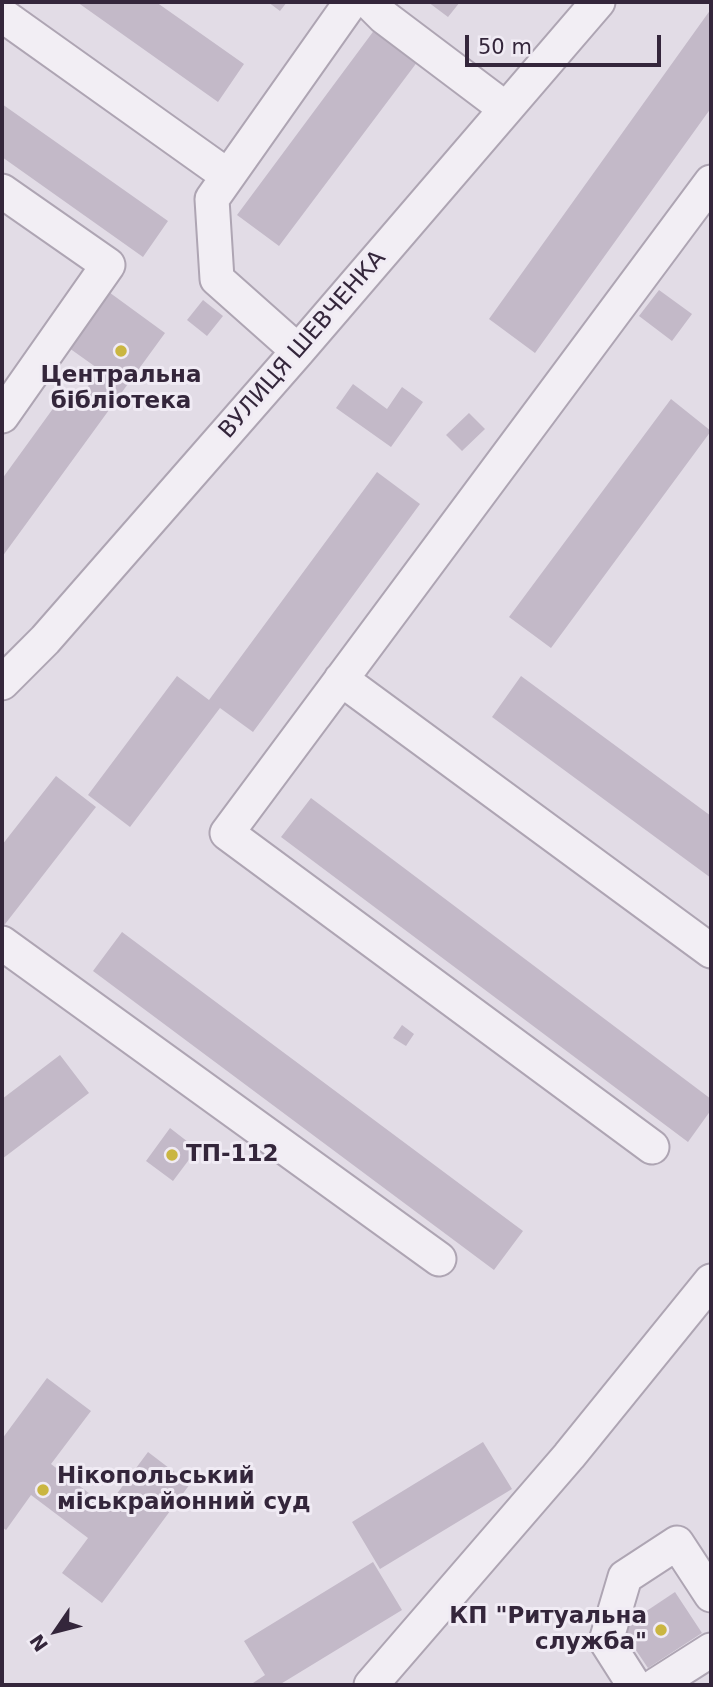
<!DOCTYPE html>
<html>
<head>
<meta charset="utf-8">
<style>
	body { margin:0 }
	#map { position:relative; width:713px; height:1687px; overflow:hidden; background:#e2dce6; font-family:"DejaVu Sans",sans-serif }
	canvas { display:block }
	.frame { position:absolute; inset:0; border:4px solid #34263b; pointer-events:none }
	.north { position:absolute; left:21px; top:1596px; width:70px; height:70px; -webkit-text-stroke:5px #f0ebf4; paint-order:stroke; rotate:235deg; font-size:19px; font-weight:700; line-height:28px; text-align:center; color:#34263b }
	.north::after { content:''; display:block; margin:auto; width:24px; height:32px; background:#34263b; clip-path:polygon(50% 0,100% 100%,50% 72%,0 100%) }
	.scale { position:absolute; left:465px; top:35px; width:196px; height:32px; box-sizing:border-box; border:4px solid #34263b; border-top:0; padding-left:9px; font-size:21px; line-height:24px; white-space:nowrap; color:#34263b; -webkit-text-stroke:5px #f0ebf4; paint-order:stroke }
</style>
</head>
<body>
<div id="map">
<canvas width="713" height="1687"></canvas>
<div class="frame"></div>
<div class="north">N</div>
<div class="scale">50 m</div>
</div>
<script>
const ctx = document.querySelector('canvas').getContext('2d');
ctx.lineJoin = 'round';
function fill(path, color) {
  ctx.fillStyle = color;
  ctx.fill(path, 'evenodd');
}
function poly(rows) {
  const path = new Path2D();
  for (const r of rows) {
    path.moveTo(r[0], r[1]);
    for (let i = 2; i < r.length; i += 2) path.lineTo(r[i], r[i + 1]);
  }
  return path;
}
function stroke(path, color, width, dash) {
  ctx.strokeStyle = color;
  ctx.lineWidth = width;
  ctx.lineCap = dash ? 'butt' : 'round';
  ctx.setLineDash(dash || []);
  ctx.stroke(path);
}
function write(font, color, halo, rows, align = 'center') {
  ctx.font = font + ' "DejaVu Sans",sans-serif';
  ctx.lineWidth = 6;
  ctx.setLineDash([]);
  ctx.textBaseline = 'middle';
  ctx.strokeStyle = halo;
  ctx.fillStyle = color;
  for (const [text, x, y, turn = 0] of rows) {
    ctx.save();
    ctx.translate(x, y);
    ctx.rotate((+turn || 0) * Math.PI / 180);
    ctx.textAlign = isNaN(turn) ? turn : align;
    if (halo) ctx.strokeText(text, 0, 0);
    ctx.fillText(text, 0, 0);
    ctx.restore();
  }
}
const building = poly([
	[77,2,156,2,244,64,218,102],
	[268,2,287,2,280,11],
	[428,2,460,2,448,17],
	[711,9,711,108,535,353,489,319],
	[384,17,427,49,279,246,237,215],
	[2,104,168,221,143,257,2,157],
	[102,287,165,333,2,557,2,479,65,392,77,401,100,370,62,343],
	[659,290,692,314,672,341,639,316],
	[203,300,223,316,207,336,187,320],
	[353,384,387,409,402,387,423,402,391,447,336,408],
	[671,399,711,431,551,648,509,617],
	[469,413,485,429,462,451,446,435],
	[377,472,420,504,253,732,220,708,130,827,88,795,177,676,209,700],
	[521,676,711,816,711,878,492,717],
	[56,776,96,807,2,928,2,845],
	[311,798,711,1099,711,1110,688,1142,281,837],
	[122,932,523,1231,494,1270,93,971],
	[402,1025,414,1034,406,1046,393,1038],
	[60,1055,89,1093,2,1159,2,1099],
	[170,1128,197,1149,173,1181,146,1161],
	[47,1378,91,1411,51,1464,107,1507,148,1452,190,1484,102,1603,62,1573,88,1538,31,1495,6,1530,2,1527,2,1439],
	[483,1442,512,1489,380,1569,352,1522],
	[373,1562,402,1610,279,1685,250,1685,265,1675,244,1641],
	[675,1592,702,1633,648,1668,621,1628]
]);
const minor = poly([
	[369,2,384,17,506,109],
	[2,15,228,176],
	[2,191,108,265,2,416],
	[298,351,217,279,212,199,351,2],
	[341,679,711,951],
	[2,683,45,640,298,351,598,2],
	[2,943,439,1259],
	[652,1147,227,833,711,182],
	[371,1685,569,1456,711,1281],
	[634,1685,606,1641,625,1577,677,1543,711,1595],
	[656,1685,711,1650]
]);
const markers = [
	[121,351,7,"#cab641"],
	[172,1155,7,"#cab641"],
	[43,1490,7,"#cab641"],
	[661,1630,7,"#cab641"]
];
const streetNames = [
	["ВУЛИЦЯ ШЕВЧЕНКА",303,345,-49]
];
const poiNames = [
	["Центральна",121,376,"center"],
	["бібліотека",121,402,"center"],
	["ТП-112",186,1155],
	["Нікопольський",57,1477],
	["міськрайонний суд",57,1503],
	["КП \"Ритуальна",647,1617,"right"],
	["служба\"",647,1643,"right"]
];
fill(building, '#c3b9c8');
stroke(minor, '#aea5b3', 37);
stroke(minor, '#f2eef4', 33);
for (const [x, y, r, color] of markers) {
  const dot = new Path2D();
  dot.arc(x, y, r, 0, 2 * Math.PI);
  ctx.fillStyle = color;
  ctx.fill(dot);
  stroke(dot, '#f0ebf4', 2.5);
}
write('23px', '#34263b', '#f0ebf4', streetNames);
write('bold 23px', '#34263b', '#f0ebf4', poiNames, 'left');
</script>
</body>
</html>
